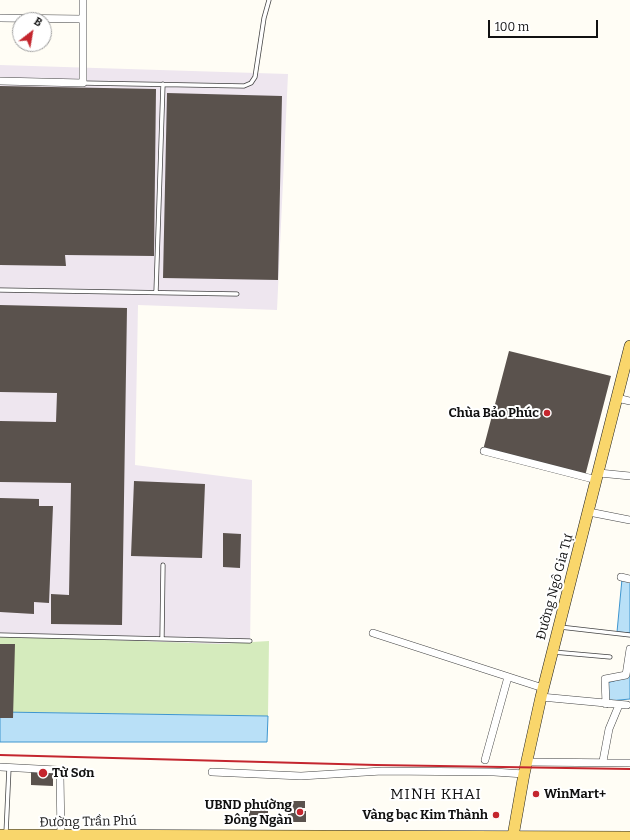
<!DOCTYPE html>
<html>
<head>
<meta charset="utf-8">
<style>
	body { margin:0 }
	#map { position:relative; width:630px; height:840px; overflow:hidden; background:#fffdf5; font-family:Bitter,serif }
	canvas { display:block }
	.north { position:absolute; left:12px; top:12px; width:40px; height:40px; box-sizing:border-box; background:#fff; border:1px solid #a0a0a0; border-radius:50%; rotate:31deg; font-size:11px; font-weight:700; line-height:16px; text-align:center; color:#111 }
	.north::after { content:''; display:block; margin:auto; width:14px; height:18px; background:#c4262e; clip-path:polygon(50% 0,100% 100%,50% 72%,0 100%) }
	.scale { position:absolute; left:488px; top:20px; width:110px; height:18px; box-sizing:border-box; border:2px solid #111; border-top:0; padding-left:5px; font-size:12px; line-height:14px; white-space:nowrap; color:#111; -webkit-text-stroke:3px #fff; paint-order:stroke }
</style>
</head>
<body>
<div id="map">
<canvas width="630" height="840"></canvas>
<div class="north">B</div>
<div class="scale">100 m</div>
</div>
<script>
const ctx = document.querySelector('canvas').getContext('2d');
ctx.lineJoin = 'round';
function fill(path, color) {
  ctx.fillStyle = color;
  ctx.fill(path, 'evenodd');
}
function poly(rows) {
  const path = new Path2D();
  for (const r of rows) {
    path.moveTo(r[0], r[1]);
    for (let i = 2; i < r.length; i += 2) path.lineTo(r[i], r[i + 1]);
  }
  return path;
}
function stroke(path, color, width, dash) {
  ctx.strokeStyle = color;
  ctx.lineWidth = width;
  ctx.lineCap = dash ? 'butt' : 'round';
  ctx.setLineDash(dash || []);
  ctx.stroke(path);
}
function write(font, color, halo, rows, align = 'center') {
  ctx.font = font + ' Bitter,serif';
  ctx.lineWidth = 4;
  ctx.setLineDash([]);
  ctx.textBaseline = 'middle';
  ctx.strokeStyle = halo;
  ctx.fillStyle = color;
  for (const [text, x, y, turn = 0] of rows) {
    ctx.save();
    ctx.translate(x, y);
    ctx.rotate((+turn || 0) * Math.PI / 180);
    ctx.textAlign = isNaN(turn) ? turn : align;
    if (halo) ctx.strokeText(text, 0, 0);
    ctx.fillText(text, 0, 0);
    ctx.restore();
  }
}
const industrial = poly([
	[0,65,288,74,277,310,138,305,135,465,252,480,250,650,0,643]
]);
const green = poly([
	[0,636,220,644,269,641,268,716,0,712]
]);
const water = poly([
	[622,579,630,581,630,633,617,632,622,579],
	[630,664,630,699,609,701,607,683,627,677,630,664],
	[0,712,268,716,267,742,0,742,0,712]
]);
const building = poly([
	[0,86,156,89,154,256,65,255,66,266,0,265],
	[167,93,282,96,278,280,163,278],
	[0,305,127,308,122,625,51,624,51,594,69,595,71,483,0,482,0,421,56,422,57,393,0,392],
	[509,351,611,376,585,476,483,450],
	[134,481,205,484,202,558,131,556],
	[0,498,39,499,39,506,53,506,49,603,34,602,34,614,0,612],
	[223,533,241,534,240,568,223,567],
	[0,644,15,644,13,718,0,718],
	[31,770,36,770,36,773,53,773,53,786,31,785],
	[282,801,305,801,305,808,300,808,300,811,306,811,306,822,288,822,288,813,294,813,294,809,282,808],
	[249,804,268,804,268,816,249,816]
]);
const service = poly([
	[83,83,244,86,251,83,255,77,264,18,269,0],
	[0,290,237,294],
	[156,292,163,84],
	[560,627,630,635],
	[0,635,250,641],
	[162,638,163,565],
	[553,652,610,657],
	[6,833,9,768]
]);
const minor = poly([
	[0,18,83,19],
	[0,81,83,83,83,0],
	[617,398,630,401],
	[484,451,597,480],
	[599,473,630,476],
	[589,512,630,520],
	[621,577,630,579],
	[373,633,543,688],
	[541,697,627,705],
	[606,704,605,679,626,675,630,649],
	[485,760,508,677],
	[603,761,609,729,619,705],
	[526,762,630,763],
	[0,767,57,770,60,775,61,836],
	[212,772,301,776,382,771,494,772,524,774]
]);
const primary = poly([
	[0,835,630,837],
	[513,836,524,774,541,697,630,346]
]);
const rail = poly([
	[0,755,376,765,630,769]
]);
const markers = [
	[547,413,4,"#c4262e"],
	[43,773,5,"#c4262e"],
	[536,794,4,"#c4262e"],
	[300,812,4,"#c4262e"],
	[496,815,4,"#c4262e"]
];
const poiNames = [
	["Chùa Bảo Phúc",539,413],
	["Từ Sơn",52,773,"left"],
	["WinMart+",544,794,"left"],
	["UBND phường",292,805],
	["Đông Ngàn",292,820],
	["Vàng bạc Kim Thành",488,815]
];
const streetNames = [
	["Đường Ngô Gia Tự",555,587,-75],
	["Đường Trần Phú",88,822,-1]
];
const quarterNames = [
	["MINH KHAI",436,795]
];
fill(industrial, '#eee6ef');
fill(green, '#d5ebbd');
fill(water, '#b9e0f7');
stroke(water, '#3f96cf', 1);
fill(building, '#5a524d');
stroke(service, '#444', 5);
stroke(minor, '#444', 8);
stroke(primary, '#222', 12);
stroke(service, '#fff', 3.5);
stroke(minor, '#fff', 7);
stroke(primary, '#f9d66b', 11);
stroke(rail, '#c4262e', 2);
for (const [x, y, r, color] of markers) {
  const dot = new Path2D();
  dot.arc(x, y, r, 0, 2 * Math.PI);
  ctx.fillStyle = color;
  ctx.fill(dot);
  stroke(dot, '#fff', 1.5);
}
write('bold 13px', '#111', '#fff', poiNames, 'right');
write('13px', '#111', '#fff', streetNames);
ctx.letterSpacing = '1px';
write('15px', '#111', '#fff', quarterNames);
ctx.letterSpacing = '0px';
</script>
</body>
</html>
